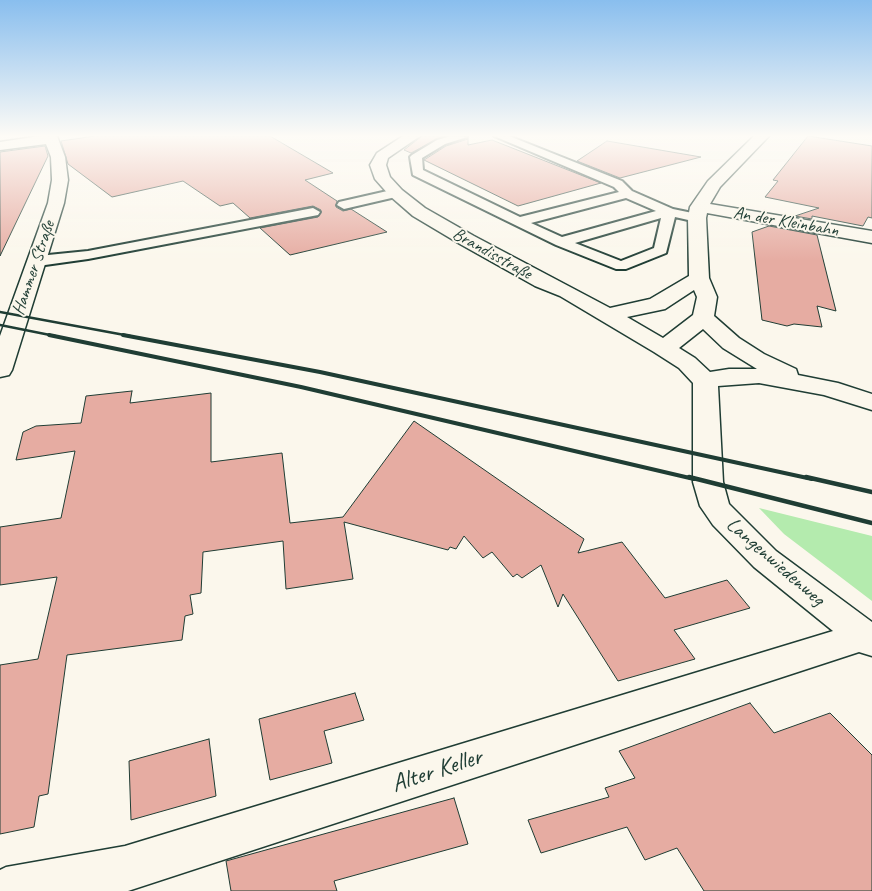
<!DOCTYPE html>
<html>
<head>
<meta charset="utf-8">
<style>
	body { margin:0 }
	canvas { display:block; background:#fbf7ec }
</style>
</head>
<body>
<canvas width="872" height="891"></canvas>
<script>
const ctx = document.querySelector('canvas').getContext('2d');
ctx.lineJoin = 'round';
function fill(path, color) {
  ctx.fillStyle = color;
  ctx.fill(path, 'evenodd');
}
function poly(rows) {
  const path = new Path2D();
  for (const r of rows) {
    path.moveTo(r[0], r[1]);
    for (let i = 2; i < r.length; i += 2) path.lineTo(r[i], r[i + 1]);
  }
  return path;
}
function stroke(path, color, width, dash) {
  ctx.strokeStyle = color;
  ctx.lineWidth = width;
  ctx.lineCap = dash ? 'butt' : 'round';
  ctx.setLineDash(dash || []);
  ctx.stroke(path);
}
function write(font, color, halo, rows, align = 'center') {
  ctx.font = font + ' Caveat,sans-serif';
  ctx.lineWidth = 4;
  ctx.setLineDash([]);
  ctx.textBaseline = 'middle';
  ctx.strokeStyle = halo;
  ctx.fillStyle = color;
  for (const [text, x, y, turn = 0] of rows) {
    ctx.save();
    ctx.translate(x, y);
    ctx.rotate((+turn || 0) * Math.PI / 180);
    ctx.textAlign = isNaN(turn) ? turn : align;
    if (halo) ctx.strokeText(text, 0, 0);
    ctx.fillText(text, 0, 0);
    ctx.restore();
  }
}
const green = poly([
	[759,508,872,536,872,601,784,534]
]);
const building = poly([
	[95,136,270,136,333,173,305,180,337,201,336,207,343,211,351,209,387,232,290,255,260,228,318,217,321,210,313,206,250,218,233,203,220,206,183,181,112,197,68,164,61,141,95,136],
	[422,136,443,136,411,153,404,150,422,136],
	[808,136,872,146,872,218,868,217,863,226,812,216,812,219,795,216,819,208,765,197,778,181,773,180,808,136],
	[468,139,468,145,492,140,601,183,518,206,424,160,446,146,468,139],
	[607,141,701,157,620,178,577,161,607,141],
	[45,146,48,156,0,256,0,152,45,146],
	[769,226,817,235,836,311,817,306,822,327,794,324,787,326,762,320,752,232,769,226],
	[132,391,130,403,211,393,211,462,282,453,290,523,343,517,414,421,584,539,578,553,622,542,665,598,727,580,750,608,674,630,695,659,618,681,563,594,558,607,541,565,522,578,517,574,513,577,492,552,483,558,464,536,456,549,450,547,448,550,344,522,353,579,286,589,283,541,203,552,201,593,190,595,193,614,185,616,182,640,67,655,48,794,39,796,34,827,0,834,0,665,38,659,57,577,0,585,0,527,61,518,75,451,16,460,23,432,36,426,81,423,86,396,132,391],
	[355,693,364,720,324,731,332,763,270,780,259,719,355,693],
	[750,703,774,733,830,713,872,755,872,891,704,891,677,848,645,860,627,827,541,853,528,820,609,797,605,788,635,778,619,751,750,703],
	[209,739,216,796,131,820,129,761,209,739],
	[454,798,468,844,334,881,337,891,231,891,226,861,454,798]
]);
const service = poly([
	[451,136,467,137,445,144,422,158,423,170,520,217,619,192,614,187,494,136,509,136,622,181,632,191,673,209,702,215,704,218,697,222,675,217,666,253,626,269,616,269,556,245,413,175,410,157,412,155,437,140,451,136],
	[626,198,656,211,562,237,531,223,626,198],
	[661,218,654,248,621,261,575,243,661,218],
	[396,189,400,190,402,193,400,196,344,209,337,205,339,202,396,189],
	[313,208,320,212,318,215,88,259,38,266,30,261,38,256,88,251,313,208]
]);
const minor = poly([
	[40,136,57,136,65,157,68,180,64,203,12,370,9,375,0,377,0,336,48,203,52,180,51,157,46,144,0,150,0,142,40,136],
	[403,136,420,136,388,158,386,165,390,177,402,190,425,208,474,236,610,308,650,299,689,276,688,218,690,207,708,181,754,136,769,136,720,187,710,204,872,231,872,243,707,213,706,218,709,278,717,297,714,316,739,338,764,354,796,369,798,375,838,383,872,394,872,410,824,395,759,383,718,386,723,482,729,504,776,551,872,622,872,656,859,652,128,891,0,891,0,870,6,867,125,846,833,631,754,567,713,525,700,506,693,482,693,383,679,368,654,352,560,296,535,286,460,244,413,216,390,196,375,179,370,165,377,153,403,136],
	[694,290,697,297,693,315,663,338,627,317,665,309,694,290],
	[703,329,723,348,757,369,729,369,710,372,695,358,679,348,703,329]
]);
const railFar2 = poly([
	[0,312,130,336],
	[0,325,55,336]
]);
const railFar1 = poly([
	[49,335,301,387,694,479],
	[123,335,320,372,812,479]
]);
const rail = poly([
	[689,477,872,523],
	[806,477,872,492]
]);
const farStreetnames = [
	["An der Kleinbahn",786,222,10],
	["Brandisstraße",492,254,29],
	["Hammer Straße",34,268,-71]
];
const streetNames = [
	["Langenwiedenweg",775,562,41]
];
const nearStreetnames = [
	["Alter Keller",437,771,-18]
];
fill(green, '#b4ebae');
fill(building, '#e6aca2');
stroke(building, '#1f3d34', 1);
stroke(service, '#1f3d34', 4);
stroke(minor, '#1f3d34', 3);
fill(service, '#fbf7ec');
fill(minor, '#fbf7ec');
stroke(railFar2, '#1f3d34', 2.5);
stroke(railFar1, '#1f3d34', 4);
stroke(rail, '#1f3d34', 4.5);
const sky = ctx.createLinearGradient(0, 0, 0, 261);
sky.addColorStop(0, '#89beee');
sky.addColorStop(0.52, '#fdfbf6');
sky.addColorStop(1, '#fdfbf600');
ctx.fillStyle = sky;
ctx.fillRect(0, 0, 872, 261);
write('18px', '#1f3d34', '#fbf7ec', farStreetnames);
write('21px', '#1f3d34', '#fbf7ec', streetNames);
write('25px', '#1f3d34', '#fbf7ec', nearStreetnames);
</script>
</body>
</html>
